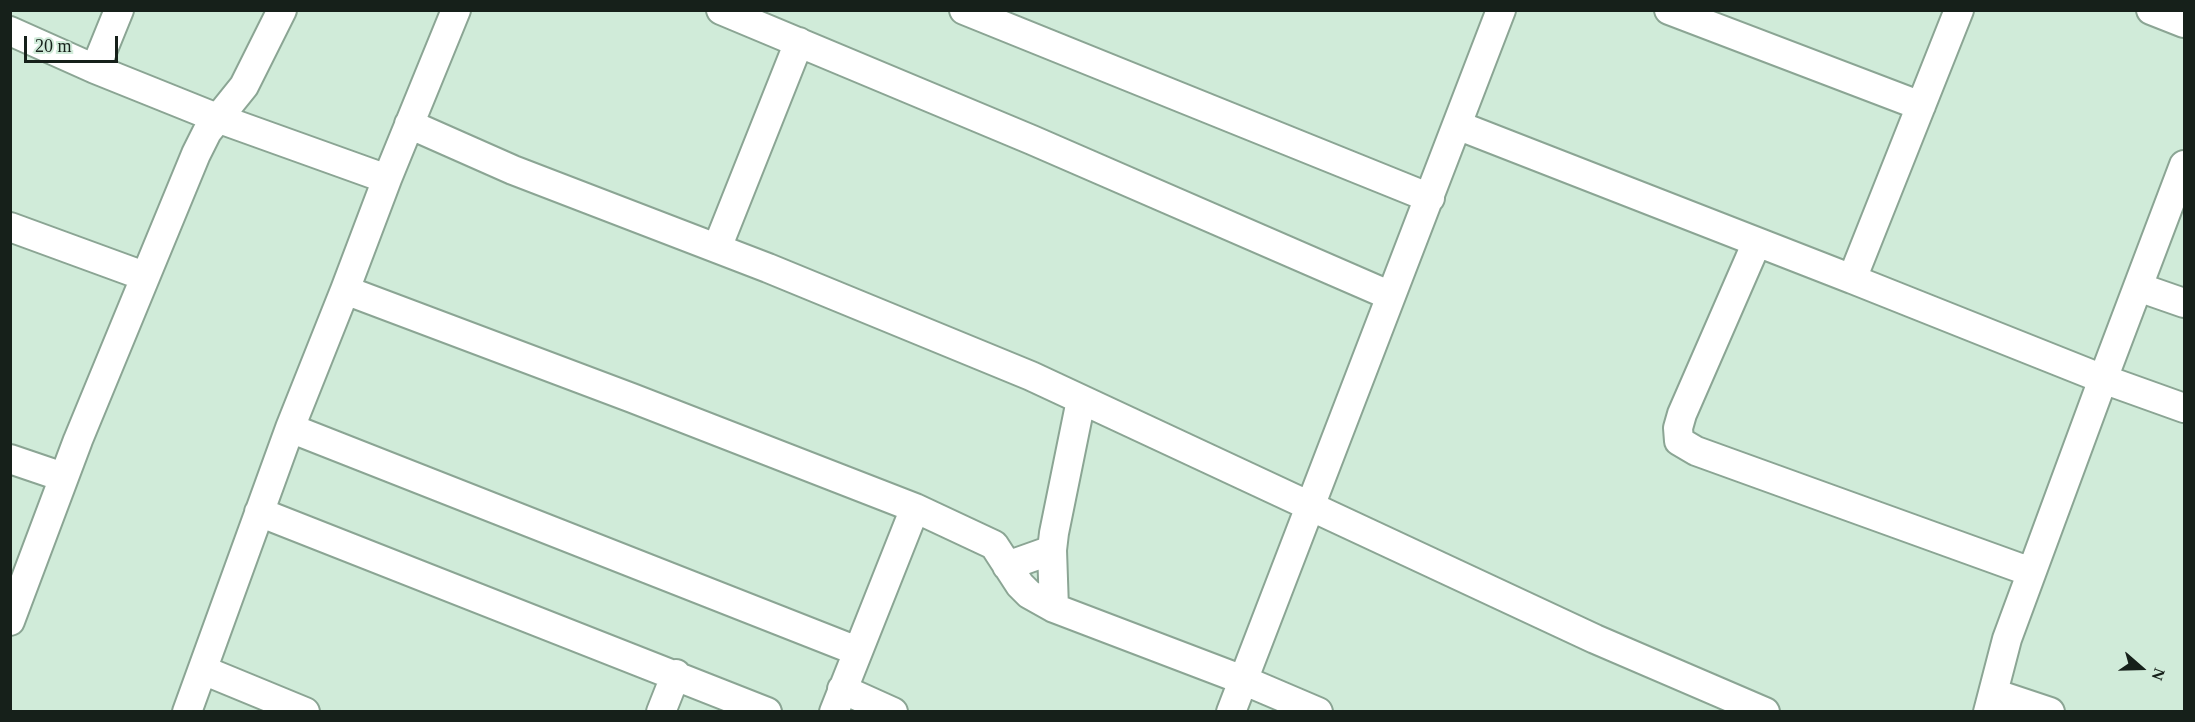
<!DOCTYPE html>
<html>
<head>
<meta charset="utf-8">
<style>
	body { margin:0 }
	#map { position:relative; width:2195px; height:722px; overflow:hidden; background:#d0ebd9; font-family:"Times New Roman",serif }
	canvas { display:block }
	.frame { position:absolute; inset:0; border:12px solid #16201a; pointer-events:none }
	.north { position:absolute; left:2111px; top:638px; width:60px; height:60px; -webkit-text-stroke:4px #d0ebd9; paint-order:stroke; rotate:110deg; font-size:16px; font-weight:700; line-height:24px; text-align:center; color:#16201a }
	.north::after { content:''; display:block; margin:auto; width:21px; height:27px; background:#16201a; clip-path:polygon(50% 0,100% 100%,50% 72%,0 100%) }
	.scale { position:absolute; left:24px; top:36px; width:94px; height:27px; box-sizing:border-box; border:3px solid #16201a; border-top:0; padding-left:8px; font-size:18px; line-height:21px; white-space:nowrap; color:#16201a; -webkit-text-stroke:4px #d0ebd9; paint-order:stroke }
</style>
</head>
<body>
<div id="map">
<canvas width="2195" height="722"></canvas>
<div class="frame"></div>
<div class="north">N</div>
<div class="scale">20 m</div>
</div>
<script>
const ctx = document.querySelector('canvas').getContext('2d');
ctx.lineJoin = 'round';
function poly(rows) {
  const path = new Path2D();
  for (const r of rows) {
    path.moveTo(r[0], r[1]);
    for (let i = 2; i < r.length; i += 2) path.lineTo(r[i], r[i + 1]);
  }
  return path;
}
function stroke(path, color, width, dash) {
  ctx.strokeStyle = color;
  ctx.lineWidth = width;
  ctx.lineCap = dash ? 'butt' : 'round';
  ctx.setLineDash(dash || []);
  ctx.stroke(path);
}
const street = poly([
	[721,10,1032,140,1391,296],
	[964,10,1430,198],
	[1669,10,1921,106],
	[2151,10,2184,23],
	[10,31,95,69,217,118,387,179],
	[95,69,119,10],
	[409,124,513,170,768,268,1031,376,1595,639,1765,712],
	[1457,125,1852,279,1959,10],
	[10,227,144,276],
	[1757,242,1682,414,1678,428,1679,441,1696,451,2031,572],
	[717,248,799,42],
	[1852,279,2103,379,2184,165],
	[2138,287,2184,303],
	[345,290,387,179,456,10],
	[290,428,857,651],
	[10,459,63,477],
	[259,512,767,712],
	[1007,566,1052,550],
	[1054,608,1052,550,1054,533,1081,400],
	[10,621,78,440,196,154,207,132,244,86,282,10],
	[203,670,305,712],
	[842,689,893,712],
	[1993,693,2050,712],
	[187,712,290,428,345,290,632,398,915,508],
	[661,712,676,674],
	[834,712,915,508,994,545,1020,585,1029,594,1054,608,1243,680,1318,712],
	[1231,712,1501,10],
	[1988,712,2007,639,2103,379,2184,408]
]);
stroke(street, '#8ba594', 32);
stroke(street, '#fff', 28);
</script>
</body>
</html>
